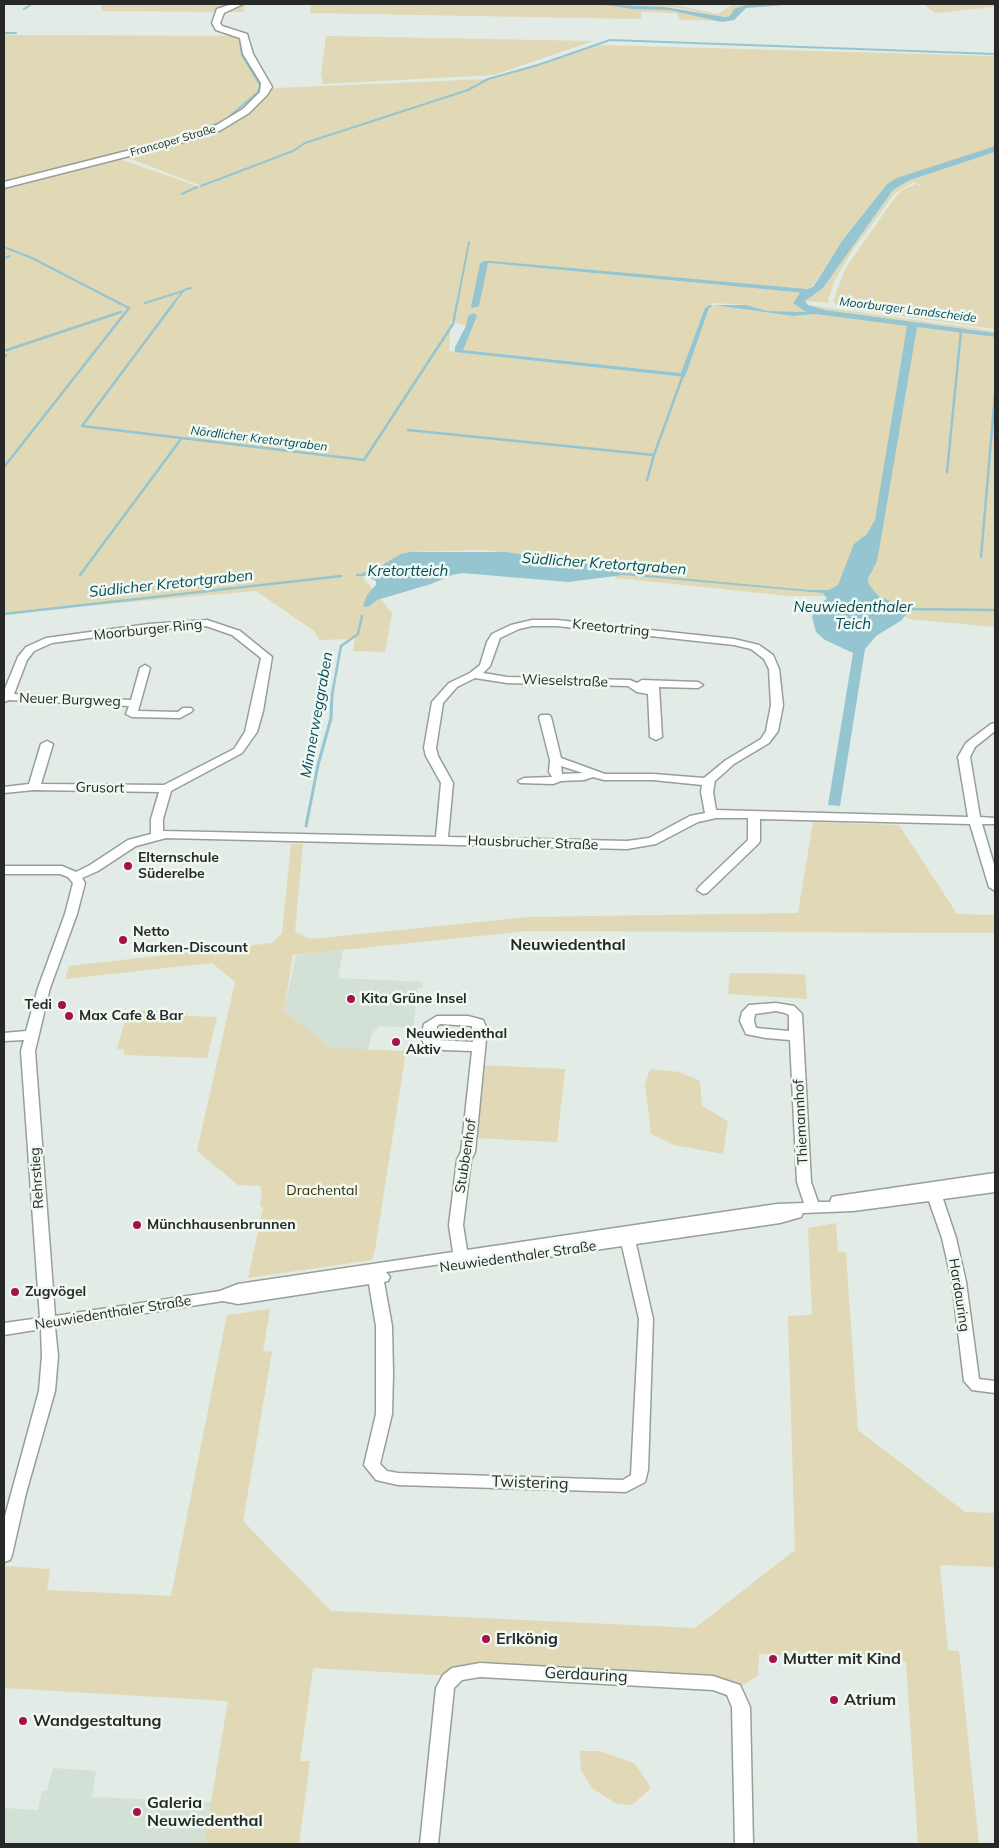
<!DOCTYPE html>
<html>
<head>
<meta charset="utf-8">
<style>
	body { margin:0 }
	#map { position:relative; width:999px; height:1848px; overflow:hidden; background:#e2ebe5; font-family:Mulish,sans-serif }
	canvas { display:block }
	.frame { position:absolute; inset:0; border:5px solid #262927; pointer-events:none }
</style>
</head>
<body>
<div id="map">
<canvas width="999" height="1848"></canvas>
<div class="frame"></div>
</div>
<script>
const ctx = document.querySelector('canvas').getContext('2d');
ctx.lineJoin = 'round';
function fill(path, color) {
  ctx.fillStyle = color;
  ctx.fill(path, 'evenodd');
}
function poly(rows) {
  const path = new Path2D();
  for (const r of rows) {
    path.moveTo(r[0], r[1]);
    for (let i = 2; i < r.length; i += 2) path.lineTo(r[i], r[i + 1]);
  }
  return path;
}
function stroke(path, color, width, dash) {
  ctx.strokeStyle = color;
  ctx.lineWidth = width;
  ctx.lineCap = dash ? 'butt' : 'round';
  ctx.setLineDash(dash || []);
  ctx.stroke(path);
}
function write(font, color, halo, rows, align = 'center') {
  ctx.font = font + ' Mulish,sans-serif';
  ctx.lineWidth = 5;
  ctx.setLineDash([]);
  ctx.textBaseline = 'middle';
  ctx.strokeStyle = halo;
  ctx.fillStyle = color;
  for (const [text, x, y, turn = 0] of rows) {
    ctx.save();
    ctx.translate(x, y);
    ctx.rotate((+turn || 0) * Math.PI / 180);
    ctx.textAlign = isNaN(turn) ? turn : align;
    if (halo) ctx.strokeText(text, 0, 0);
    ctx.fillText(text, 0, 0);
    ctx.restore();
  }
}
const built = poly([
	[343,950,338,978,423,982,423,988,418,988,413,1028,380,1026,372,1033,368,1050,331,1048,284,1011,296,955],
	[53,1768,96,1771,92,1797,211,1802,204,1844,4,1844,4,1808,38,1810,42,1791,47,1791]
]);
const green = poly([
	[101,4,245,4,243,12,239,12,102,11],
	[311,4,598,4,669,10,721,21,681,20,676,13,641,12,641,19,310,13],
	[623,4,671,4,718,14,733,4,760,4,734,9,730,16,725,17,678,8],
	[923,4,995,4,995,7,935,13],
	[4,35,240,36,262,86,257,95,237,114,200,133,4,182],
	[326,36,593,41,494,75,323,84,321,74],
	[600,45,995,56,995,146,887,184,842,241,811,288,798,289,483,261,472,308,476,308,487,263,795,292,800,293,793,303,806,312,768,311,746,305,714,303,706,306,682,373,463,350,476,317,468,316,466,326,451,320,449,351,685,377,709,308,717,305,793,316,815,314,995,337,995,627,909,619,862,588,870,577,881,539,833,596,789,596,616,578,603,567,569,558,480,550,406,552,361,575,392,613,385,652,353,651,355,639,319,640,314,631,256,591,4,613,4,186,117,158,197,186,199,185,123,156,219,130,248,113,270,89,276,88,488,79],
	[995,152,995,329,850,309,836,305,833,301,845,269,893,200,902,190,916,184,930,189,914,182,895,193,850,254,835,280,828,299,829,303,805,301,823,288,893,190,910,180],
	[808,305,995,331,995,333,825,310],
	[813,822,899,825,957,914,995,915,995,933,528,931,293,955,284,1011,331,1048,406,1051,375,1250,372,1260,248,1278,263,1208,260,1205,262,1193,260,1186,238,1185,197,1151,235,982,212,963,65,979,69,966,272,943,282,933,291,844,303,844,295,932,311,939,529,917,798,913],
	[730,973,805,974,807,999,728,994],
	[128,1010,187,1012,186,1016,217,1017,207,1058,123,1055,125,1050,117,1049],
	[481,1065,565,1069,557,1142,473,1138],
	[650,1069,679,1072,700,1081,702,1106,728,1121,723,1154,674,1145,651,1134,645,1085],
	[836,1223,838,1252,846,1252,858,1430,965,1512,995,1513,995,1567,940,1565,948,1650,959,1651,979,1844,918,1844,906,1662,759,1654,758,1676,734,1690,653,1679,454,1676,313,1668,300,1761,310,1761,299,1844,204,1844,228,1701,4,1688,4,1566,50,1569,47,1590,171,1596,227,1315,270,1309,263,1351,272,1352,243,1521,331,1611,695,1628,795,1550,788,1316,812,1315,808,1228],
	[580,1751,600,1751,635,1764,651,1788,632,1805,617,1804,592,1788,581,1770]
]);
const water = poly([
	[598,4,665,7,725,17,730,16,734,9,746,5,798,4,746,8,734,20,722,22,669,10,633,9],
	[995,146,995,152,910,180,893,190,823,288,805,301,808,305,825,310,995,333,995,337,917,327,882,533,877,561,868,579,868,583,878,596,900,605,907,613,902,620,876,636,865,649,840,806,828,805,853,653,825,640,816,632,812,617,817,605,827,599,823,593,623,575,568,582,462,573,452,575,431,584,377,600,368,607,363,606,367,595,376,585,376,581,362,573,373,570,401,554,409,552,506,552,581,562,615,572,809,590,829,590,838,585,854,544,867,534,875,520,907,326,815,314,793,316,714,305,709,308,685,377,455,352,455,347,466,326,468,316,474,313,477,316,463,350,681,373,705,308,709,305,746,305,768,311,806,312,793,303,800,293,795,292,488,263,479,306,473,308,471,307,480,264,483,261,492,261,807,289,813,287,842,241,887,184,897,178]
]);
const streamFar2 = poly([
	[24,9,32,4],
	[4,33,16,33],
	[175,139,224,121,258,92,260,85,242,55,240,41],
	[4,182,125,151],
	[201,186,293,151,305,143,468,90,488,79,538,65,610,40,995,54],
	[182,194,197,187],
	[4,247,32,258,121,304],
	[4,258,10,256],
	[145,303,183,291],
	[173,304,184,290,191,288],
	[457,304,469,242]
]);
const streamFar1 = poly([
	[174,303,82,426,364,460,453,324,457,303],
	[4,351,121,312],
	[4,358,6,355],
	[408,430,654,455,683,375],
	[4,467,129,308,119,303],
	[947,472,961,331],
	[647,480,654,455],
	[981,557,995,394],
	[80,575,181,439],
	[357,575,365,575],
	[900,609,995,610],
	[4,614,341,576],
	[332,695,341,646,358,634,362,616]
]);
const stream = poly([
	[306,826,318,765,331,718,332,694]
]);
const minor = poly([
	[207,620,240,631,272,657,263,711,257,732,242,753,171,791,163,819,163,831,436,837,441,783,426,756,424,748,432,702,449,683,470,673,480,665,487,642,492,634,511,625,532,620,557,620,734,639,759,645,773,655,779,669,783,705,778,731,769,743,734,764,715,781,713,792,716,810,968,817,958,757,966,743,991,724,995,723,995,731,975,747,970,757,980,817,995,818,995,824,982,824,995,868,995,891,989,887,970,824,760,819,760,841,758,844,707,893,703,894,697,890,699,887,748,840,748,818,716,818,698,822,656,844,627,849,166,838,136,846,98,871,82,878,85,883,77,914,50,988,35,1051,55,1316,220,1291,238,1284,453,1252,449,1225,457,1160,461,1152,472,1051,444,1050,426,1047,421,1038,424,1024,437,1016,468,1016,483,1020,487,1029,475,1152,471,1160,463,1225,467,1250,777,1204,804,1203,797,1182,790,1040,766,1038,746,1034,740,1021,742,1012,749,1005,776,1003,794,1006,802,1014,811,1182,818,1202,830,1202,832,1197,837,1196,995,1173,995,1192,943,1199,956,1238,966,1282,979,1379,995,1381,995,1393,972,1390,964,1381,952,1282,942,1238,929,1201,853,1211,803,1213,801,1217,780,1223,636,1244,653,1319,648,1470,645,1482,626,1492,398,1485,376,1480,364,1465,376,1414,376,1326,369,1284,238,1304,223,1301,55,1327,58,1356,55,1391,26,1493,12,1555,10,1560,4,1562,4,1520,39,1391,42,1356,41,1329,4,1335,4,1323,40,1318,21,1051,24,1040,4,1041,4,1033,26,1031,38,988,65,914,73,883,68,877,60,874,4,874,4,866,62,866,76,872,90,865,128,840,151,834,151,819,159,792,34,790,4,793,4,787,29,784,41,744,47,741,53,744,41,784,164,785,234,749,245,732,261,658,232,635,206,626,149,630,52,643,34,651,27,660,14,694,131,700,140,668,145,665,150,668,138,711,178,712,183,708,191,708,193,710,191,712,180,718,132,717,126,714,129,706,9,700,4,702,4,691,18,657,26,647,46,638,149,624,207,620],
	[532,626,557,626,734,645,751,649,764,659,769,669,771,705,766,731,761,739,726,760,704,778,653,774,605,774,561,758,551,717,549,715,541,715,539,717,550,760,549,772,552,777,524,778,518,781,520,783,553,784,561,781,584,780,593,777,604,780,653,780,702,785,701,792,705,813,690,816,649,838,627,841,448,837,453,783,438,756,436,748,443,703,457,687,475,678,507,683,628,686,637,692,648,694,650,737,656,740,662,737,659,687,698,688,703,685,698,682,642,680,637,683,630,680,507,677,483,673,490,666,500,638,519,629,532,626],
	[561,766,583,773,562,774,561,766],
	[776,1011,785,1013,789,1015,789,1031,756,1028,754,1021,755,1014,776,1011],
	[440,1024,472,1026,473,1042,436,1040,437,1026,440,1024],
	[622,1246,639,1319,631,1475,623,1480,398,1473,387,1471,380,1464,392,1414,393,1374,392,1326,384,1282,388,1281,390,1277,386,1272,455,1262,458,1267,463,1268,468,1267,469,1260,508,1254,507,1257,509,1261,514,1262,622,1246],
	[480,1663,713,1676,740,1685,750,1707,753,1844,735,1844,732,1707,727,1695,713,1690,480,1677,462,1680,454,1688,438,1844,420,1844,436,1688,443,1675,452,1668,480,1663]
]);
const major = poly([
	[232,4,243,4,224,13,220,23,222,26,247,34,253,54,272,87,267,95,249,113,221,130,196,139,4,188,4,182,190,135,215,126,243,109,260,92,261,83,243,54,240,38,216,30,212,23,217,9,232,4]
]);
const markers = [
	[128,866,5,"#a5114c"],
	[123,940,5,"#a5114c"],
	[351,999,5,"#a5114c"],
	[62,1005,5,"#a5114c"],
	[69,1016,5,"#a5114c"],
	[396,1042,5,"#a5114c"],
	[137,1225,5,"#a5114c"],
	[15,1292,5,"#a5114c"],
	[486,1639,5,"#a5114c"],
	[773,1659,5,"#a5114c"],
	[834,1700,5,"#a5114c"],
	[23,1721,5,"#a5114c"],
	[137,1812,5,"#a5114c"]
];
const farStreetnames = [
	["Francoper Straße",173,141,-16]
];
const farWaternames = [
	["Moorburger Landscheide",908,310,7],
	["Nördlicher Kretortgraben",259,439,7]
];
const streetNames = [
	["Kreetortring",611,628,6],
	["Moorburger Ring",148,630,-6],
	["Wieselstraße",565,681,2],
	["Neuer Burgweg",70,700,2],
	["Grusort",100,788,1],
	["Hausbrucher Straße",533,843,2],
	["Thiemannhof",801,1122,-93],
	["Stubbenhof",466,1156,-81],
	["Rehrstieg",37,1178,-94],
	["Neuwiedenthaler Straße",518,1257,-8],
	["Hardauring",959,1295,81],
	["Neuwiedenthaler Straße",113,1313,-9]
];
const poiNames = [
	["Elternschule",138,858],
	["Süderelbe",138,874],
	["Netto",133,932],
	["Marken-Discount",133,948],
	["Kita Grüne Insel",361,999],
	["Tedi",52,1005,"right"],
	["Max Cafe & Bar",79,1016],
	["Neuwiedenthal",406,1034],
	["Aktiv",406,1050],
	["Münchhausenbrunnen",147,1225],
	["Zugvögel",25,1292]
];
const parkNames = [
	["Drachental",322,1191]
];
const waterNames = [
	["Südlicher Kretortgraben",604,564,4],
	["Kretortteich",408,571],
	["Südlicher Kretortgraben",171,584,-6],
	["Neuwiedenthaler",853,607],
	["Teich",853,624],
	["Minnerweggraben",317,715,-80]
];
const quarterNames = [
	["Neuwiedenthal",568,945]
];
const nearStreetnames = [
	["Twistering",530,1483,2],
	["Gerdauring",586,1675,3]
];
const nearPoinames = [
	["Erlkönig",496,1639],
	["Mutter mit Kind",783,1659],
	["Atrium",844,1700],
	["Wandgestaltung",33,1721],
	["Galeria",147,1803],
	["Neuwiedenthal",147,1821]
];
fill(built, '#d2e0d6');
fill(green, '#e1d8b5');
fill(water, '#95c5d1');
stroke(streamFar2, '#95c5d1', 2);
stroke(streamFar1, '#95c5d1', 2.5);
stroke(stream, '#95c5d1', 3);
stroke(minor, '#979f99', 3);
stroke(major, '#979f99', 3);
fill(minor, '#fff');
fill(major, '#fff');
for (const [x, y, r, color] of markers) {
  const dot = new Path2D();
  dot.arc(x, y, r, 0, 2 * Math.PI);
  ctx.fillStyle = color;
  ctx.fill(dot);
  stroke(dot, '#f0f8f2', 2);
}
write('11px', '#262927', '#f0f8f2', farStreetnames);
write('italic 12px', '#034b58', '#f0f8f2', farWaternames);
write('14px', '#262927', '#f0f8f2', streetNames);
write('bold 14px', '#262927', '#f0f8f2', poiNames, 'left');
write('14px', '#3a2f00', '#f0f8f2', parkNames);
write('italic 15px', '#034b58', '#f0f8f2', waterNames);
write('bold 16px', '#262927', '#f0f8f2', quarterNames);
write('16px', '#262927', '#f0f8f2', nearStreetnames);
write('bold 16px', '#262927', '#f0f8f2', nearPoinames, 'left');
</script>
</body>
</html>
